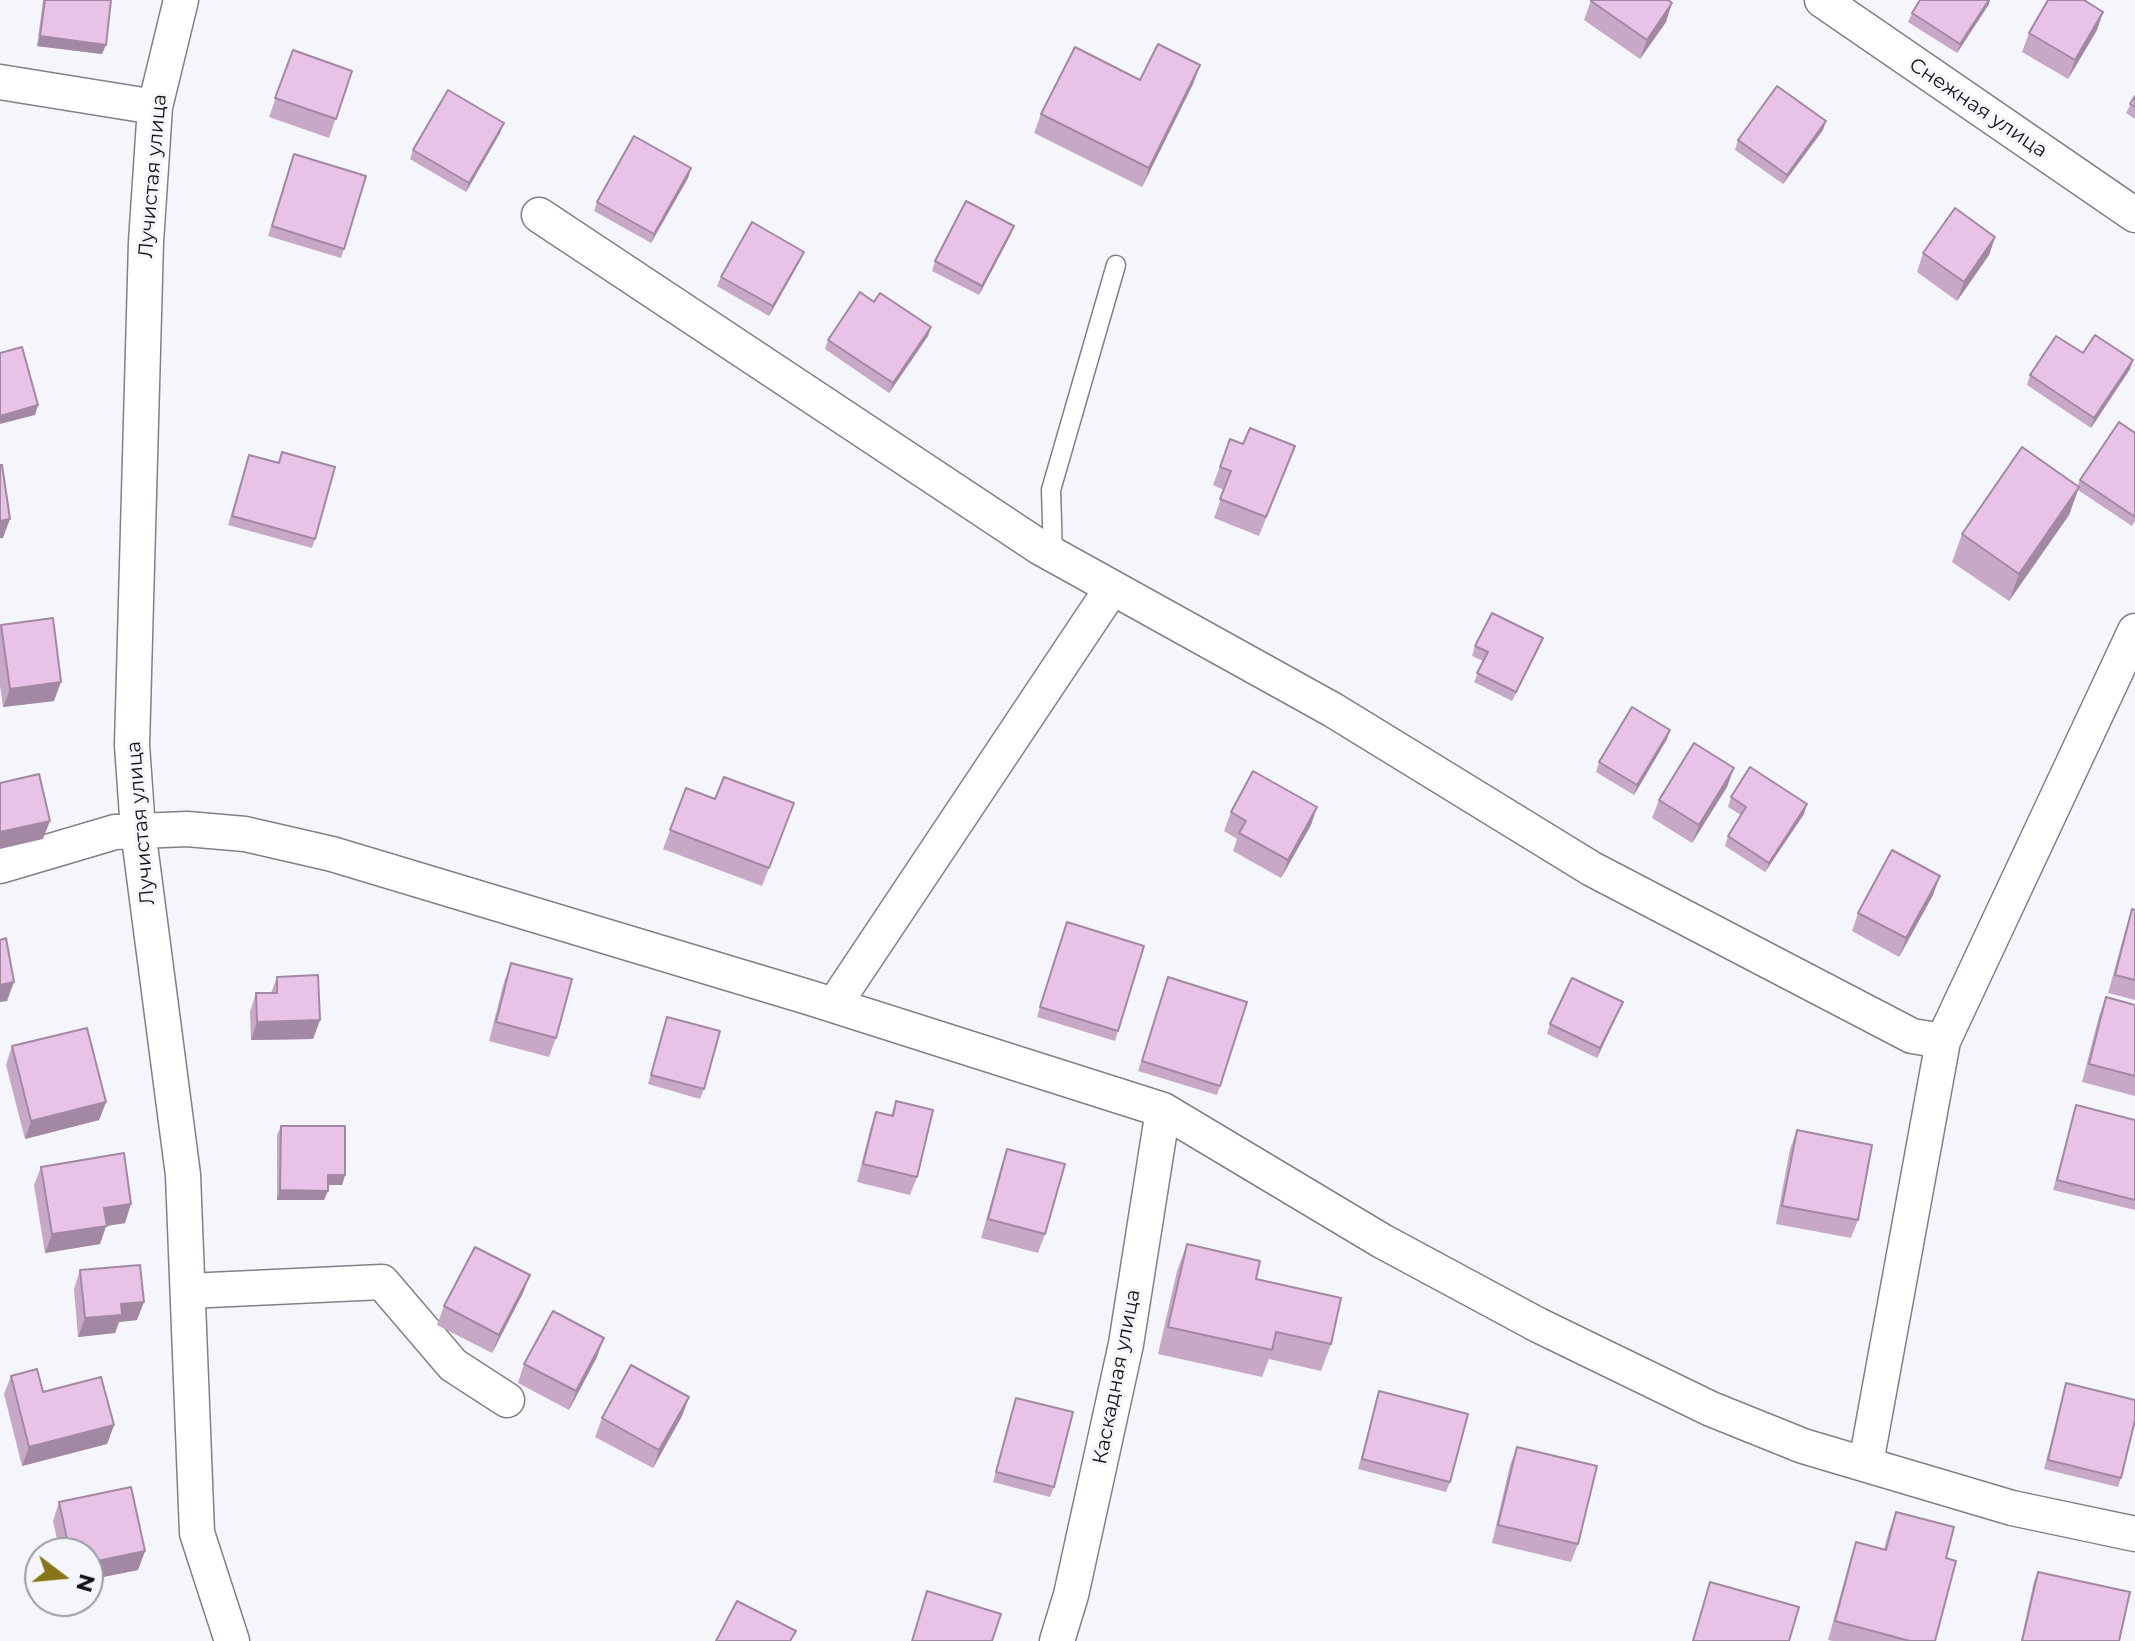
<!DOCTYPE html>
<html>
<head>
<meta charset="utf-8">
<style>
	body { margin:0 }
	#map { position:relative; width:2135px; height:1641px; overflow:hidden; background:#f4f6fb; font-family:Montserrat,sans-serif }
	canvas { display:block }
	.north { position:absolute; left:24px; top:1537px; width:80px; height:80px; box-sizing:border-box; background:#f4f6fb; border:2px solid #9a9c9f; border-radius:50%; rotate:106deg; font-size:22px; font-weight:700; line-height:32px; text-align:center; color:#141416 }
	.north::after { content:''; display:block; margin:auto; width:28px; height:36px; background:#887518; clip-path:polygon(50% 0,100% 100%,50% 72%,0 100%) }
</style>
</head>
<body>
<div id="map">
<canvas width="2135" height="1641"></canvas>
<div class="north">N</div>
</div>
<script>
const ctx = document.querySelector('canvas').getContext('2d');
ctx.lineJoin = 'round';
function poly(rows) {
  const path = new Path2D();
  for (const r of rows) {
    path.moveTo(r[0], r[1]);
    for (let i = 2; i < r.length; i += 2) path.lineTo(r[i], r[i + 1]);
  }
  return path;
}
function stroke(path, color, width, dash) {
  ctx.strokeStyle = color;
  ctx.lineWidth = width;
  ctx.lineCap = dash ? 'butt' : 'round';
  ctx.setLineDash(dash || []);
  ctx.stroke(path);
}
function fill(path, color) {
  ctx.fillStyle = color;
  ctx.fill(path, 'evenodd');
}
function write(font, color, halo, rows, align = 'center') {
  ctx.font = font + ' Montserrat,sans-serif';
  ctx.lineWidth = 6;
  ctx.setLineDash([]);
  ctx.textBaseline = 'middle';
  ctx.strokeStyle = halo;
  ctx.fillStyle = color;
  for (const [text, x, y, turn = 0] of rows) {
    ctx.save();
    ctx.translate(x, y);
    ctx.rotate((+turn || 0) * Math.PI / 180);
    ctx.textAlign = isNaN(turn) ? turn : align;
    if (halo) ctx.strokeText(text, 0, 0);
    ctx.fillText(text, 0, 0);
    ctx.restore();
  }
}
const service = poly([
	[1053,555,1051,490,1116,265]
]);
const minor = poly([
	[181,0,155,107,146,242,132,745,138,830,183,1175,197,1533,232,1641],
	[1822,0,2135,215],
	[0,82,155,107],
	[539,215,1041,548,1333,710,1592,869,1912,1036,1943,1041],
	[0,866,115,832,187,829,245,834,332,854,811,998,1163,1110,1382,1241,1538,1325,1711,1409,1803,1446,2012,1508,2135,1534],
	[834,1005,1112,588],
	[188,1291,382,1282,453,1365,507,1400],
	[1866,1463,1943,1041,2135,631],
	[1057,1641,1071,1595,1126,1344,1163,1110]
]);
const wall = poly([
	[43,0,111,0,102,54,37,46],
	[1591,0,1666,22,1640,59,1584,20],
	[1989,4,1957,53,1908,22,1912,13],
	[2103,12,2097,30,2068,79,2022,52,2029,33],
	[293,50,352,71,329,138,269,117],
	[1200,65,1193,84,1142,187,1034,133,1041,114,1140,80],
	[2135,96,2135,119,2126,113],
	[1823,130,1783,184,1735,150,1738,140],
	[500,133,466,192,410,159,413,150],
	[290,164,344,249,341,258,268,236],
	[691,168,688,178,651,243,594,211,597,202],
	[1010,236,979,295,932,271,935,261],
	[1995,237,1989,255,1957,301,1917,272,1923,253],
	[804,252,800,261,769,316,717,286,721,277],
	[874,302,931,327,928,336,889,393,825,349,828,340],
	[2083,353,2130,369,2091,428,2027,385,2030,375],
	[2135,433,2135,521,2132,526,2078,490,2069,515,2009,601,1952,562,1962,534,2077,486,2080,480],
	[1230,439,1243,444,1295,446,1259,536,1214,518,1224,490,1213,485],
	[282,452,315,539,312,548,228,525,249,455,278,463],
	[1,625,54,701,3,707,0,686,0,628],
	[1543,638,1512,701,1474,682,1483,661,1472,656,1475,646],
	[1670,730,1667,739,1634,795,1596,772,1599,762],
	[1727,787,1692,843,1652,818,1659,800],
	[686,788,715,799,794,803,762,886,663,849],
	[1731,797,1804,814,1765,872,1725,846,1728,836,1741,815,1728,807],
	[1231,812,1311,825,1281,878,1233,851,1237,839,1224,831],
	[1933,895,1899,957,1852,931,1858,913],
	[2132,909,2135,910,2135,1000,2108,993,2126,928],
	[1063,932,1118,1031,1115,1041,1037,1017],
	[511,963,556,1038,549,1057,489,1041,504,982],
	[277,977,320,1020,313,1039,251,1040,250,1012,256,993,271,993],
	[1168,977,1220,1086,1217,1095,1138,1071],
	[2106,997,2135,1005,2135,1096,2082,1082,2099,1016],
	[1619,1011,1597,1058,1547,1034,1550,1024],
	[667,1017,704,1089,700,1099,648,1084],
	[12,1046,106,1102,99,1120,25,1139,6,1065],
	[896,1101,917,1177,910,1195,857,1182,870,1130,876,1112,891,1115],
	[2076,1105,2135,1120,2135,1210,2053,1190],
	[281,1126,345,1175,342,1185,328,1185,324,1200,277,1200,277,1135],
	[1797,1130,1858,1220,1851,1238,1776,1224,1790,1149],
	[1007,1149,1045,1234,1038,1253,981,1238,1001,1167],
	[41,1167,125,1223,106,1226,100,1244,45,1253,34,1185],
	[1187,1244,1256,1279,1331,1344,1321,1371,1269,1359,1262,1377,1158,1354,1177,1271],
	[80,1270,137,1320,119,1322,115,1333,78,1337,74,1289],
	[523,1293,492,1353,437,1325,444,1306],
	[597,1357,569,1410,518,1383,524,1364],
	[11,1376,43,1392,114,1425,107,1444,22,1466,4,1394],
	[2066,1383,2121,1478,2118,1487,2044,1469],
	[1379,1391,1450,1482,1446,1492,1358,1469],
	[689,1397,682,1416,653,1468,595,1437,602,1418],
	[1016,1398,1054,1487,1050,1497,993,1482],
	[1517,1447,1578,1544,1571,1562,1492,1543,1510,1465],
	[59,1502,145,1551,138,1570,88,1580,88,1553,60,1553,53,1521],
	[1896,1512,1946,1558,1935,1641,1833,1641,1828,1640,1850,1560,1856,1542,1884,1549,1889,1531],
	[2038,1572,2119,1641,2021,1641,2034,1581],
	[1710,1582,1789,1641,1692,1641]
]);
const shadedWall = poly([
	[1989,0,1990,0,1989,4,1957,53,1960,44],
	[1672,3,1666,22,1640,59,1647,40],
	[2103,12,2097,30,2068,79,2075,60],
	[40,36,106,45,102,54,37,46],
	[1200,65,1193,84,1142,187,1149,168],
	[1826,121,1823,130,1783,184,1787,175],
	[504,123,500,133,466,192,469,183],
	[691,168,688,178,651,243,654,234],
	[1014,226,1010,236,979,295,982,286],
	[1995,237,1989,255,1957,301,1964,282],
	[804,252,800,261,769,316,773,306],
	[931,327,928,336,889,393,893,383],
	[2133,360,2130,369,2091,428,2094,418],
	[38,405,35,415,0,424,0,416],
	[2079,487,2069,515,2009,601,2019,574],
	[10,519,3,538,0,538,0,521],
	[1543,638,1539,648,1512,701,1516,692],
	[61,682,54,701,3,707,10,689],
	[1670,730,1667,739,1634,795,1637,785],
	[1734,768,1727,787,1692,843,1699,825],
	[1807,804,1804,814,1765,872,1769,863],
	[1317,807,1311,825,1281,878,1288,860],
	[50,821,43,839,0,849,0,832],
	[1940,876,1933,895,1899,957,1906,938],
	[14,982,7,1001,0,1002,0,985],
	[1623,1002,1619,1011,1597,1058,1600,1048],
	[320,1020,313,1039,251,1040,257,1022],
	[106,1102,99,1120,25,1139,31,1121],
	[328,1175,345,1175,342,1185,325,1185],
	[280,1190,328,1191,324,1200,277,1200],
	[131,1204,125,1223,106,1226,100,1244,45,1253,52,1234,104,1208],
	[530,1275,523,1293,492,1353,499,1335],
	[144,1302,137,1320,119,1322,115,1333,78,1337,85,1318,121,1304],
	[604,1338,597,1357,569,1410,576,1391],
	[689,1397,682,1416,653,1468,659,1450],
	[114,1425,107,1444,22,1466,29,1447],
	[145,1551,138,1570,88,1580,88,1563]
]);
const building = poly([
	[45,0,111,0,106,45,40,36,45,0],
	[1591,0,1668,0,1672,3,1647,40,1591,1,1591,0],
	[1920,0,1989,0,1960,44,1912,13,1920,0],
	[2048,0,2084,0,2103,12,2075,60,2029,33,2048,0],
	[1158,44,1200,65,1149,168,1041,114,1075,47,1140,80,1158,44],
	[293,50,352,71,336,119,275,98,293,50],
	[1777,86,1826,121,1787,175,1738,140,1777,86],
	[448,90,504,123,469,183,413,150,448,90],
	[2135,96,2135,107,2130,104,2135,96],
	[634,136,691,168,654,234,597,202,634,136],
	[294,154,366,176,344,249,272,226,294,154],
	[966,201,1014,226,982,286,935,261,966,201],
	[1955,208,1995,237,1964,282,1923,253,1955,208],
	[752,222,804,252,773,306,721,277,752,222],
	[860,292,874,302,880,293,931,327,893,383,828,340,860,292],
	[2095,335,2133,360,2094,418,2030,375,2056,336,2083,353,2095,335],
	[22,347,38,405,0,416,0,353,22,347],
	[2119,422,2135,433,2135,517,2080,480,2119,422],
	[1250,428,1295,446,1266,517,1220,499,1231,471,1220,467,1230,439,1243,444,1250,428],
	[2022,447,2079,487,2019,574,1962,534,2022,447],
	[282,452,335,467,315,539,232,516,249,455,279,463,282,452],
	[0,465,2,465,10,519,0,521,0,465],
	[1492,613,1543,638,1516,692,1477,673,1488,652,1475,646,1492,613],
	[53,618,61,682,10,689,1,625,53,618],
	[1632,707,1670,730,1637,785,1599,762,1632,707],
	[1694,743,1734,768,1699,825,1659,800,1694,743],
	[1750,767,1807,804,1769,863,1728,836,1746,807,1731,797,1750,767],
	[1253,771,1317,807,1288,860,1239,833,1246,821,1231,812,1253,771],
	[39,774,50,821,0,832,0,783,39,774],
	[724,777,794,803,769,868,670,830,686,788,715,799,724,777],
	[1892,850,1940,876,1906,938,1858,913,1892,850],
	[2132,909,2135,910,2135,980,2115,975,2132,909],
	[1067,922,1144,946,1118,1031,1040,1007,1067,922],
	[6,938,14,982,0,985,0,940,6,938],
	[511,963,572,979,556,1038,496,1022,511,963],
	[318,975,320,1020,257,1022,256,993,277,993,277,977,318,975],
	[1168,977,1247,1002,1220,1086,1142,1061,1168,977],
	[1572,978,1623,1002,1600,1048,1550,1024,1572,978],
	[2106,997,2135,1005,2135,1076,2089,1064,2106,997],
	[667,1017,720,1031,704,1089,651,1075,667,1017],
	[87,1028,106,1102,31,1121,12,1046,87,1028],
	[896,1101,933,1110,917,1177,863,1164,876,1112,893,1116,896,1101],
	[2076,1105,2135,1120,2135,1200,2057,1180,2076,1105],
	[281,1126,345,1126,345,1175,328,1175,328,1191,280,1190,281,1126],
	[1797,1130,1872,1145,1858,1220,1782,1206,1797,1130],
	[1007,1149,1065,1164,1045,1234,988,1219,1007,1149],
	[124,1153,131,1204,104,1208,107,1226,52,1234,41,1167,124,1153],
	[1187,1244,1260,1261,1256,1279,1341,1298,1331,1344,1276,1332,1272,1350,1168,1327,1187,1244],
	[475,1247,530,1275,499,1335,444,1306,475,1247],
	[140,1265,144,1302,121,1304,122,1315,85,1318,80,1270,140,1265],
	[553,1311,604,1338,576,1391,524,1364,553,1311],
	[631,1365,689,1397,659,1450,602,1418,631,1365],
	[37,1369,43,1392,101,1377,114,1425,29,1447,11,1376,37,1369],
	[2066,1383,2135,1400,2135,1420,2121,1478,2048,1460,2066,1383],
	[1379,1391,1468,1414,1450,1482,1362,1459,1379,1391],
	[1016,1398,1073,1412,1054,1487,996,1472,1016,1398],
	[1517,1447,1597,1466,1578,1544,1498,1525,1517,1447],
	[131,1487,145,1551,88,1563,88,1553,70,1553,59,1502,131,1487],
	[1896,1512,1954,1527,1946,1558,1956,1561,1935,1641,1910,1641,1835,1621,1856,1542,1886,1550,1896,1512],
	[2038,1572,2130,1592,2119,1641,2022,1641,2038,1572],
	[1710,1582,1799,1607,1789,1641,1693,1641,1710,1582],
	[927,1591,1001,1614,992,1641,912,1641,927,1591],
	[737,1601,796,1631,790,1641,716,1641,737,1601]
]);
const streetNames = [
	["Снежная улица",1978,108,34],
	["Лучистая улица",153,176,-85],
	["Лучистая улица",141,823,-95],
	["Каскадная улица",1117,1377,-79]
];
stroke(service, '#808185', 21);
stroke(minor, '#808185', 37);
stroke(service, '#fff', 18);
stroke(minor, '#fff', 34);
fill(wall, '#c8a8c7');
fill(shadedWall, '#a288a2');
fill(building, '#e8c3e7');
stroke(building, '#a288a2', 2);
write('20px', '#141416', '#f4f6fb', streetNames);
</script>
</body>
</html>
